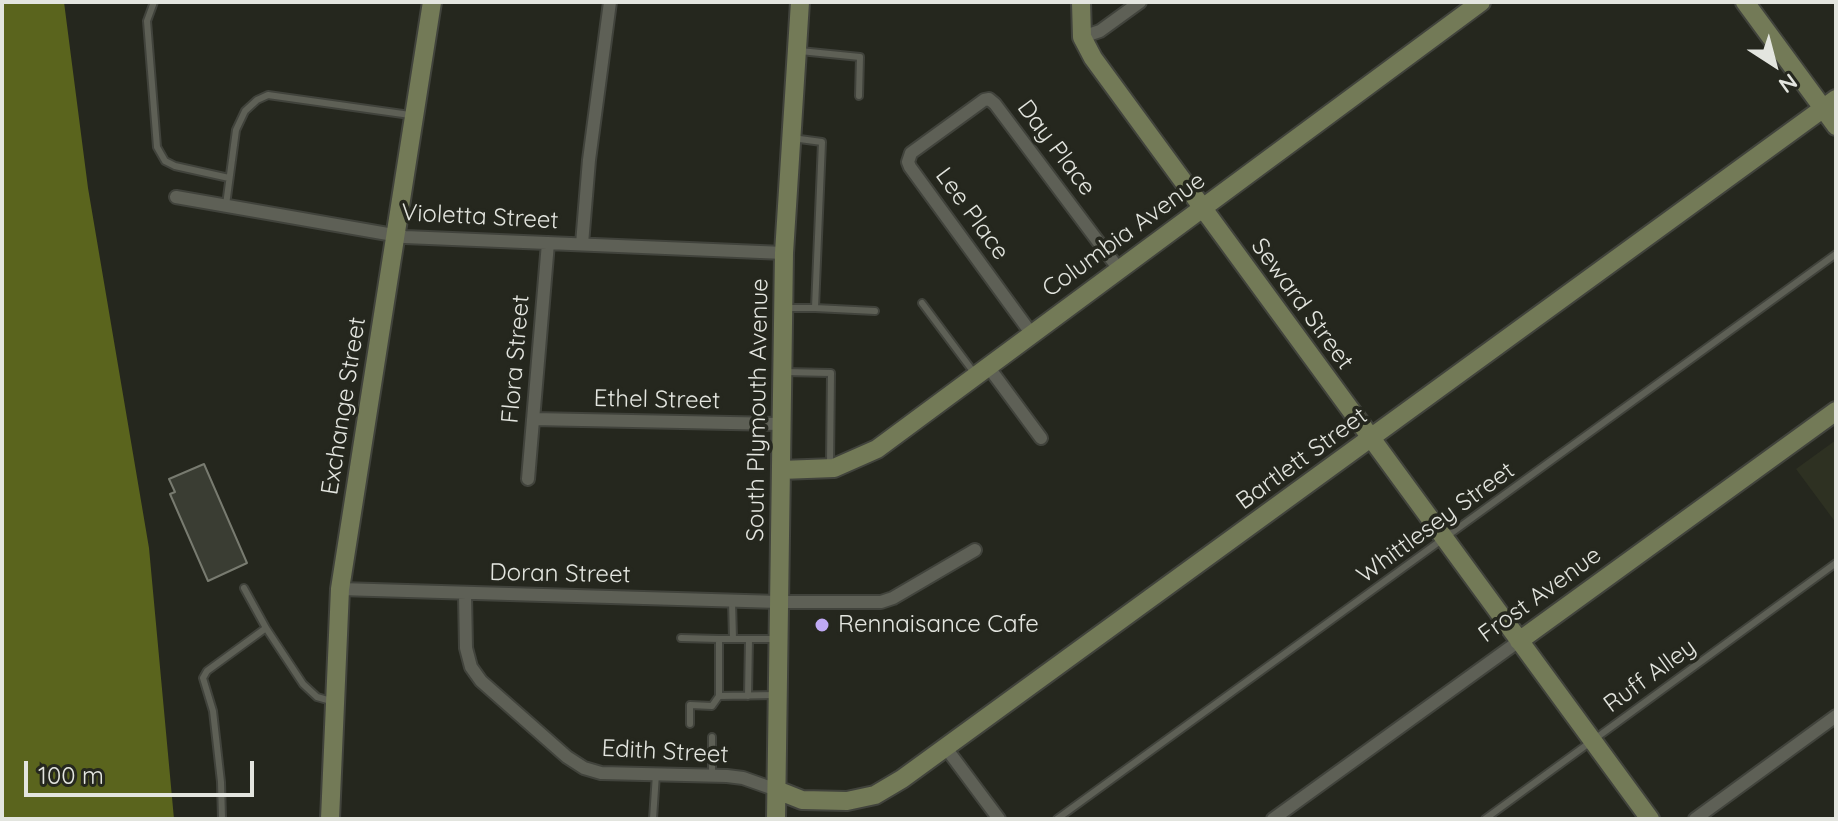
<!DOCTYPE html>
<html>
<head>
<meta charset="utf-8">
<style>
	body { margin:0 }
	#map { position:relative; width:1838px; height:821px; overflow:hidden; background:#25271e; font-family:Quicksand,sans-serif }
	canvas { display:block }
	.frame { position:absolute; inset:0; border:4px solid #e3e5df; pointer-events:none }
	.north { position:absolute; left:1734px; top:24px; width:80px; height:80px; -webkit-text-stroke:6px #25271e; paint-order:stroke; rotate:144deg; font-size:22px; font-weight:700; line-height:32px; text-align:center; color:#e3e5df }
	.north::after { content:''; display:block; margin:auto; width:28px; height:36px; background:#e3e5df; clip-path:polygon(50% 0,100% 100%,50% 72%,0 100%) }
	.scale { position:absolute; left:24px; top:761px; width:230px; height:36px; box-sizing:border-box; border:4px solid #e3e5df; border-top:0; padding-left:10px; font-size:24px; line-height:28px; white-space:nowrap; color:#e3e5df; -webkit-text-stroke:6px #25271e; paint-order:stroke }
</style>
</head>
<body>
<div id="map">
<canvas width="1838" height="821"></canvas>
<div class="frame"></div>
<div class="north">N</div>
<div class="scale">100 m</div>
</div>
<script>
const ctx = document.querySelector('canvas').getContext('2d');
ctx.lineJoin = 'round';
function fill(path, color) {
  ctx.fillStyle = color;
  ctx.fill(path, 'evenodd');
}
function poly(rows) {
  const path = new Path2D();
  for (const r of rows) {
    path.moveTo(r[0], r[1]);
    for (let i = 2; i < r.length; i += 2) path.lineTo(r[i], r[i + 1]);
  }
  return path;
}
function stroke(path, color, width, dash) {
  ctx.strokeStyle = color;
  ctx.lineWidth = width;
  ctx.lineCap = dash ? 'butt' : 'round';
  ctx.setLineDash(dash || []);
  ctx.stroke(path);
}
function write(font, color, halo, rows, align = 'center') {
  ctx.font = font + ' Quicksand,sans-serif';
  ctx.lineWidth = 7;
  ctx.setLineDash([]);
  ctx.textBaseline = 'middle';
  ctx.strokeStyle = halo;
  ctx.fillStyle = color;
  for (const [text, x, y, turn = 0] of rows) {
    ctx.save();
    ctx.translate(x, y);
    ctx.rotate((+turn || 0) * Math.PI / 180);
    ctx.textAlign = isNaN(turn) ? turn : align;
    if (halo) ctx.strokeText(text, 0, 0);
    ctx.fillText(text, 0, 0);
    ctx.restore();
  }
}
const built = poly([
	[1836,440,1836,523,1796,469]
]);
const water = poly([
	[2,2,64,2,88,188,149,548,174,819,2,819]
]);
const building = poly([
	[204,464,247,563,208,581,170,494,175,492,169,479,204,464]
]);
const lane = poly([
	[154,2,147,21,157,147,165,161,175,166,229,178],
	[800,51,860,57,859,96],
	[226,205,236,130,245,111,257,100,268,95,410,115],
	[922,303,975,374],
	[786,308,815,308,822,142,792,138],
	[815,308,875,311],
	[785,372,831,373,830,464],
	[244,588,266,628,303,684,317,697,331,701],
	[732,601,733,639],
	[681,638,719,639],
	[775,639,719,639,719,696,775,695],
	[748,696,749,639],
	[690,724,690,705,712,706,719,696],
	[712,737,712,776],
	[222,819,221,782,213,711,203,678,207,671,266,628],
	[653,819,656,774],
	[1057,819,1836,254],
	[1485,819,1836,563]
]);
const street = poly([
	[1082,37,1100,31,1140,2],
	[176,197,405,237,784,253],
	[582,244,589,160,610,2],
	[1031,333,910,167,908,162,911,153,984,100,989,99,995,104,1118,268],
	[987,365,1041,438],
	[533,419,780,424],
	[528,479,548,243],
	[340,589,779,602,881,602,893,598,975,550],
	[465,594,466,648,471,667,481,681,567,757,584,768,601,773,727,776,743,778,777,790],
	[946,748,999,819],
	[1273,819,1519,641],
	[1695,819,1836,716]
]);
const secondary = poly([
	[1081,2,1082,37,1093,58,1650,819],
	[1745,2,1836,126],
	[781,470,834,468,877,449,1481,2],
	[1519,641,1836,411],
	[777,790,802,800,847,801,875,795,902,779,1836,99],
	[330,819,340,589,432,2],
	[776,819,784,253,800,2]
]);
const markers = [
	[822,625,8,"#bfa9f4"]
];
const streetNames = [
	["Day Place",1056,148,53],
	["Lee Place",972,214,54],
	["Violetta Street",480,217,3],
	["Columbia Avenue",1124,235,-36],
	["Seward Street",1302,304,54],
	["Flora Street",516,359,-85],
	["Ethel Street",657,400,1],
	["Exchange Street",344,406,-81],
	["South Plymouth Avenue",758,410,-89],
	["Bartlett Street",1302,459,-36],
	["Whittlesey Street",1436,523,-36],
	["Doran Street",560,574,1],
	["Frost Avenue",1540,595,-36],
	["Ruff Alley",1650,676,-36],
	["Edith Street",665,752,3]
];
const poiNames = [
	["Rennaisance Cafe",838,625]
];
fill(built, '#2e3122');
fill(water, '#5a641d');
fill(building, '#3a3d33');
stroke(building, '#787b70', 2);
stroke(lane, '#41433c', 10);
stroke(street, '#41433c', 16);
stroke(secondary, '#41433c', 22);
stroke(lane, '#5e6056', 6);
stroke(street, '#5e6056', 12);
stroke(secondary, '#737a57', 18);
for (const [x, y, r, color] of markers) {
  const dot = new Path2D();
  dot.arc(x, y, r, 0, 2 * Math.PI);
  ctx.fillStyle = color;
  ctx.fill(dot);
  stroke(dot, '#25271e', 3);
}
write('24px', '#e3e5df', '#25271e', streetNames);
write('24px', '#e3e5df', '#25271e', poiNames, 'left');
</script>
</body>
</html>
